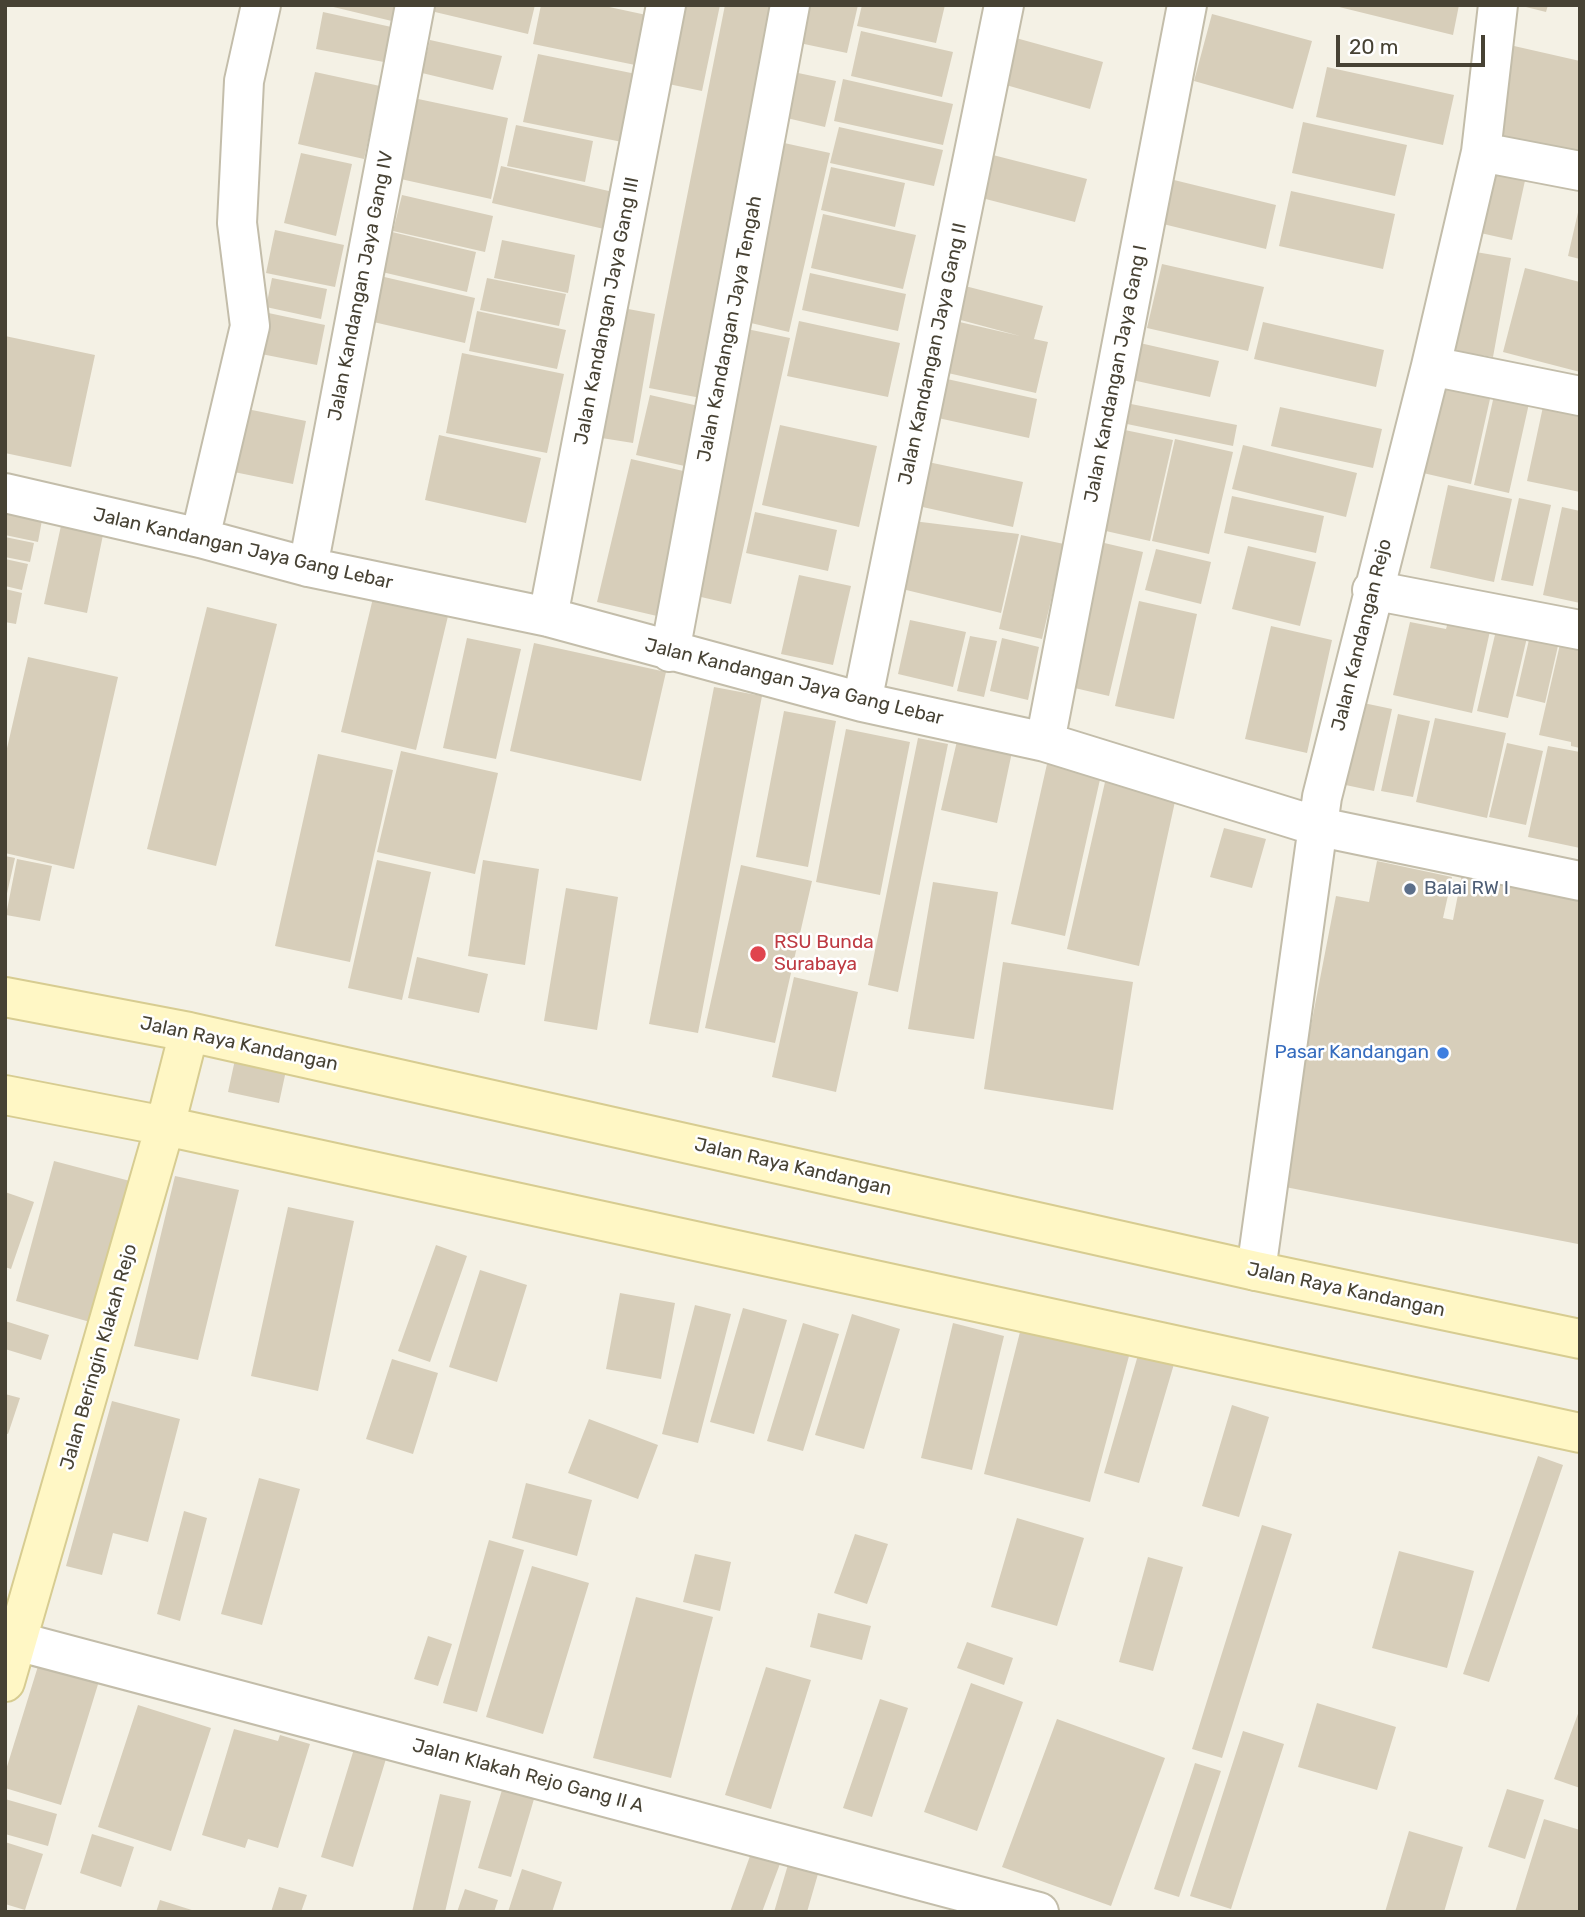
<!DOCTYPE html>
<html>
<head>
<meta charset="utf-8">
<style>
	body { margin:0 }
	#map { position:relative; width:1585px; height:1917px; overflow:hidden; background:#f4f1e5; font-family:Rubik,sans-serif }
	canvas { display:block }
	.frame { position:absolute; inset:0; border:7px solid #474234; pointer-events:none }
	.scale { position:absolute; left:1336px; top:35px; width:149px; height:32px; box-sizing:border-box; border:4px solid #474234; border-top:0; padding-left:9px; font-size:21px; line-height:24px; white-space:nowrap; color:#474234; -webkit-text-stroke:5px #fff; paint-order:stroke }
</style>
</head>
<body>
<div id="map">
<canvas width="1585" height="1917"></canvas>
<div class="frame"></div>
<div class="scale">20 m</div>
</div>
<script>
const ctx = document.querySelector('canvas').getContext('2d');
ctx.lineJoin = 'round';
function fill(path, color) {
  ctx.fillStyle = color;
  ctx.fill(path, 'evenodd');
}
function poly(rows) {
  const path = new Path2D();
  for (const r of rows) {
    path.moveTo(r[0], r[1]);
    for (let i = 2; i < r.length; i += 2) path.lineTo(r[i], r[i + 1]);
  }
  return path;
}
function stroke(path, color, width, dash) {
  ctx.strokeStyle = color;
  ctx.lineWidth = width;
  ctx.lineCap = dash ? 'butt' : 'round';
  ctx.setLineDash(dash || []);
  ctx.stroke(path);
}
function write(font, color, halo, rows, align = 'center') {
  ctx.font = font + ' Rubik,sans-serif';
  ctx.lineWidth = 5;
  ctx.setLineDash([]);
  ctx.textBaseline = 'middle';
  ctx.strokeStyle = halo;
  ctx.fillStyle = color;
  for (const [text, x, y, turn = 0] of rows) {
    ctx.save();
    ctx.translate(x, y);
    ctx.rotate((+turn || 0) * Math.PI / 180);
    ctx.textAlign = isNaN(turn) ? turn : align;
    if (halo) ctx.strokeText(text, 0, 0);
    ctx.fillText(text, 0, 0);
    ctx.restore();
  }
}
const building = poly([
	[325,5,399,5,396,22],
	[419,5,535,5,528,34,418,8],
	[541,5,600,5,651,16,640,66,533,44],
	[670,5,720,5,702,91,654,81],
	[725,5,785,5,706,399,649,388],
	[793,5,858,5,847,53,785,40],
	[862,5,945,5,936,43,857,26],
	[1331,5,1459,5,1453,35],
	[1518,5,1548,5,1546,12],
	[323,12,396,28,389,63,316,49],
	[1212,14,1312,41,1293,109,1194,81],
	[861,31,953,52,942,97,851,76],
	[1005,35,1103,62,1090,109,992,81],
	[430,40,502,56,493,90,422,73],
	[1514,46,1580,61,1580,163,1492,143],
	[538,54,641,75,627,143,523,122],
	[1327,67,1454,95,1443,145,1316,117],
	[784,70,836,81,825,127,774,115],
	[315,72,380,86,364,159,298,144],
	[843,79,953,104,943,145,834,121],
	[404,96,508,118,491,199,387,176],
	[1303,122,1407,145,1395,196,1292,173],
	[516,125,593,141,585,182,507,166],
	[839,127,943,150,934,186,830,163],
	[775,141,830,153,789,332,734,319],
	[301,153,352,164,336,236,284,223],
	[985,153,1087,179,1075,222,974,196],
	[501,166,613,192,604,229,492,203],
	[831,167,905,183,895,227,821,210],
	[1490,168,1526,176,1512,240,1476,232],
	[1174,180,1276,205,1266,249,1163,224],
	[1291,191,1395,214,1383,269,1279,246],
	[402,195,493,216,485,252,393,231],
	[1579,208,1580,208,1580,259,1568,256],
	[823,214,916,235,903,289,811,268],
	[275,230,344,245,335,287,266,273],
	[392,232,476,252,467,292,382,272],
	[502,240,575,255,568,293,494,278],
	[1470,251,1511,258,1493,357,1453,351],
	[1162,264,1264,287,1248,351,1147,328],
	[1525,268,1580,282,1580,372,1503,352],
	[810,273,906,294,898,331,802,310],
	[380,276,475,298,465,343,369,321],
	[272,278,327,289,321,319,266,307],
	[487,278,566,294,559,326,480,310],
	[965,286,1043,306,1034,339,1048,342,1036,393,939,371,951,320,1020,336,957,319],
	[612,306,655,314,633,443,589,436],
	[259,311,325,325,317,365,251,352],
	[477,311,566,330,557,369,469,351],
	[799,321,900,343,888,397,787,376],
	[1263,322,1384,350,1376,387,1254,359],
	[742,328,790,338,731,604,684,593],
	[5,336,95,355,71,467,5,453],
	[1131,341,1219,361,1210,397,1123,378],
	[462,353,564,374,547,453,446,433],
	[938,377,1037,399,1029,438,929,416],
	[1444,379,1492,390,1471,484,1423,473],
	[1495,391,1530,399,1509,493,1474,485],
	[650,395,703,407,689,467,636,455],
	[1544,402,1580,410,1580,492,1527,481],
	[1131,404,1237,425,1233,446,1127,424],
	[1280,407,1382,429,1373,468,1271,446],
	[247,409,306,421,293,484,234,472],
	[780,425,877,446,859,527,762,505],
	[1120,429,1173,440,1150,541,1097,529],
	[439,435,541,458,526,523,425,500],
	[1175,439,1233,452,1209,554,1152,541],
	[1243,445,1357,473,1346,517,1232,489],
	[631,459,692,473,657,616,597,602],
	[928,462,1023,482,1013,527,918,506],
	[1448,485,1512,499,1494,582,1430,568],
	[5,496,45,504,38,542,5,535],
	[1232,496,1324,516,1316,553,1224,533],
	[1519,498,1551,505,1533,586,1501,580],
	[1562,507,1580,511,1580,603,1543,595],
	[755,512,837,530,828,571,746,553],
	[62,521,104,530,87,613,44,604],
	[913,521,1019,534,1001,613,898,588],
	[1021,535,1064,544,1042,639,999,629],
	[5,537,34,543,30,562,5,557],
	[1100,542,1143,552,1109,696,1066,686],
	[1248,546,1316,562,1300,626,1232,609],
	[1156,549,1211,562,1201,604,1145,590],
	[5,559,28,564,22,590,5,586],
	[799,575,851,586,833,665,781,654],
	[5,589,22,593,16,624,5,622],
	[373,598,448,616,416,750,341,732],
	[1139,601,1197,614,1174,719,1115,706],
	[207,607,277,624,216,866,147,849],
	[910,620,966,632,953,687,898,674],
	[1410,622,1446,629,1448,622,1490,631,1472,713,1393,695],
	[1498,622,1529,629,1508,718,1477,711],
	[1271,626,1332,640,1307,753,1245,739],
	[1531,631,1560,637,1545,703,1516,696],
	[970,636,997,641,984,697,957,691],
	[467,638,521,649,496,759,443,748],
	[1002,638,1039,647,1028,700,990,691],
	[1561,640,1580,645,1580,748,1571,746,1571,742,1539,735],
	[534,643,666,672,641,781,510,751],
	[28,657,118,677,74,869,5,853,5,757],
	[714,687,762,696,698,1033,649,1024],
	[1354,701,1392,709,1374,791,1336,783],
	[784,711,836,721,808,867,756,857],
	[1398,714,1430,721,1413,797,1381,791],
	[1435,718,1506,733,1487,818,1416,802],
	[846,729,910,742,880,895,816,882],
	[918,738,948,744,898,992,868,985],
	[957,741,1012,752,997,823,941,810],
	[1507,743,1543,751,1526,825,1489,817],
	[1548,746,1580,752,1580,848,1528,837],
	[401,751,498,773,475,874,377,852],
	[318,754,393,770,350,962,275,946],
	[1047,764,1101,775,1065,936,1011,924],
	[1105,782,1176,797,1139,966,1067,949],
	[1224,828,1266,839,1252,888,1210,877],
	[5,856,15,858,6,898,5,898],
	[17,859,52,866,40,921,6,915],
	[377,860,431,872,402,1000,348,988],
	[483,860,539,869,525,965,468,956],
	[1377,861,1452,877,1443,918,1453,920,1462,874,1580,898,1578,1244,1280,1186,1336,896,1369,902],
	[741,865,812,881,775,1043,705,1028],
	[933,882,998,892,974,1039,908,1029],
	[566,888,618,897,597,1030,544,1021],
	[417,957,488,974,479,1013,408,998],
	[1003,962,1133,982,1113,1110,984,1089],
	[794,977,858,992,836,1092,772,1077],
	[236,1055,287,1066,279,1103,228,1092],
	[54,1161,130,1181,90,1322,16,1301],
	[175,1176,239,1190,198,1360,134,1346],
	[5,1192,34,1202,11,1269,5,1267],
	[288,1207,354,1221,318,1391,251,1376],
	[436,1245,467,1256,430,1362,398,1351],
	[480,1270,527,1285,497,1382,449,1367],
	[620,1293,675,1303,661,1379,606,1369],
	[695,1305,731,1314,698,1443,662,1434],
	[743,1308,787,1320,754,1434,710,1422],
	[852,1314,900,1329,864,1449,815,1435],
	[5,1321,49,1335,41,1360,5,1349],
	[803,1323,839,1334,803,1451,767,1441],
	[953,1323,1004,1336,972,1470,921,1458],
	[1021,1328,1129,1356,1090,1502,984,1474],
	[1138,1355,1174,1364,1139,1483,1104,1473],
	[392,1359,438,1373,413,1454,366,1439],
	[5,1394,20,1398,8,1434,5,1433],
	[112,1401,180,1419,148,1542,113,1533,102,1575,66,1566],
	[1232,1405,1269,1417,1239,1517,1202,1506],
	[589,1419,658,1445,638,1499,568,1473],
	[1538,1456,1563,1465,1489,1682,1463,1674],
	[259,1478,300,1489,262,1625,221,1614],
	[526,1483,592,1500,577,1556,512,1538],
	[184,1511,207,1518,180,1621,157,1614],
	[1017,1518,1084,1538,1057,1626,991,1607],
	[1262,1525,1292,1534,1222,1758,1192,1749],
	[855,1534,888,1544,867,1604,834,1593],
	[489,1540,524,1550,477,1712,443,1703],
	[1399,1551,1474,1571,1447,1668,1372,1648],
	[695,1554,731,1562,720,1611,683,1602],
	[1148,1557,1183,1567,1153,1671,1119,1662],
	[532,1566,589,1583,543,1734,486,1717],
	[636,1597,713,1617,671,1778,593,1758],
	[818,1613,871,1626,862,1660,810,1647],
	[428,1636,452,1644,438,1686,414,1679],
	[967,1642,1013,1658,1004,1685,957,1668],
	[43,1650,103,1668,61,1805,5,1788,5,1773],
	[766,1667,811,1680,771,1809,725,1795],
	[971,1683,1023,1702,977,1831,924,1812],
	[880,1699,908,1708,872,1817,843,1808],
	[1317,1703,1396,1727,1377,1790,1298,1767],
	[138,1705,211,1728,171,1851,98,1827],
	[1579,1711,1580,1711,1580,1788,1554,1779],
	[1057,1719,1165,1758,1111,1906,1002,1867],
	[234,1729,278,1741,280,1735,310,1744,278,1848,248,1839,245,1848,202,1835],
	[1243,1731,1284,1744,1231,1909,1190,1896],
	[357,1739,389,1749,353,1867,321,1857],
	[1195,1763,1221,1771,1179,1897,1154,1889],
	[1507,1789,1544,1800,1525,1859,1488,1847],
	[502,1790,534,1799,511,1877,478,1868],
	[440,1794,471,1801,445,1912,412,1912],
	[5,1799,57,1814,48,1846,5,1834],
	[1544,1819,1580,1830,1580,1912,1515,1912],
	[1409,1831,1463,1847,1444,1912,1385,1912],
	[92,1834,134,1847,121,1887,80,1873],
	[5,1842,43,1854,25,1910,5,1904],
	[755,1842,784,1853,762,1912,730,1912],
	[792,1851,822,1860,807,1912,774,1912],
	[522,1869,562,1882,552,1912,508,1912],
	[279,1887,307,1895,301,1912,271,1912],
	[465,1889,498,1900,494,1912,457,1912],
	[160,1900,195,1911,194,1912,156,1912]
]);
const street = poly([
	[1481,152,1580,171],
	[1431,366,1580,396],
	[5,493,200,538,308,567,548,617,862,702,1045,742,1320,827,1580,881],
	[200,538,250,326,237,223,244,81,261,5],
	[308,567,415,5],
	[1372,590,1580,630],
	[548,617,666,5],
	[670,652,790,5],
	[862,702,1004,5],
	[1045,742,1187,5],
	[1256,1271,1322,797,1431,366,1481,152,1498,5],
	[5,1638,1039,1912]
]);
const secondary = poly([
	[5,997,189,1032,1256,1271,1580,1339],
	[5,1095,165,1126,1580,1433],
	[5,1682,165,1126,189,1032]
]);
const markers = [
	[1410,889,7,"#5c6f8a"],
	[758,954,9,"#e0444e"],
	[1443,1053,7,"#3f7fe0"]
];
const streetNames = [
	["Jalan Kandangan Jaya Gang IV",361,286,-79],
	["Jalan Kandangan Jaya Gang III",607,311,-79],
	["Jalan Kandangan Jaya Tengah",730,329,-79],
	["Jalan Kandangan Jaya Gang II",933,354,-78],
	["Jalan Kandangan Jaya Gang I",1116,374,-79],
	["Jalan Kandangan Jaya Gang Lebar",243,549,13],
	["Jalan Kandangan Rejo",1362,635,-76],
	["Jalan Kandangan Jaya Gang Lebar",794,682,14],
	["Jalan Raya Kandangan",239,1044,12],
	["Jalan Raya Kandangan",793,1167,13],
	["Jalan Raya Kandangan",1346,1290,12],
	["Jalan Beringin Klakah Rejo",99,1357,-74],
	["Jalan Klakah Rejo Gang II A",528,1776,15]
];
const serviceNames = [
	["Balai RW I",1424,889]
];
const healthNames = [
	["RSU Bunda",774,943],
	["Surabaya",774,965]
];
const shopNames = [
	["Pasar Kandangan",1429,1053]
];
fill(building, '#d7ceba');
stroke(street, '#c3bdaa', 42);
stroke(secondary, '#d7cc91', 42);
stroke(street, '#fff', 38);
stroke(secondary, '#fff7c5', 38);
for (const [x, y, r, color] of markers) {
  const dot = new Path2D();
  dot.arc(x, y, r, 0, 2 * Math.PI);
  ctx.fillStyle = color;
  ctx.fill(dot);
  stroke(dot, '#fff', 2.5);
}
write('19px', '#474234', '#fff', streetNames);
write('19px', '#4e5e75', '#fff', serviceNames, 'left');
write('19px', '#be3a42', '#fff', healthNames, 'left');
write('19px', '#366cbe', '#fff', shopNames, 'right');
</script>
</body>
</html>
